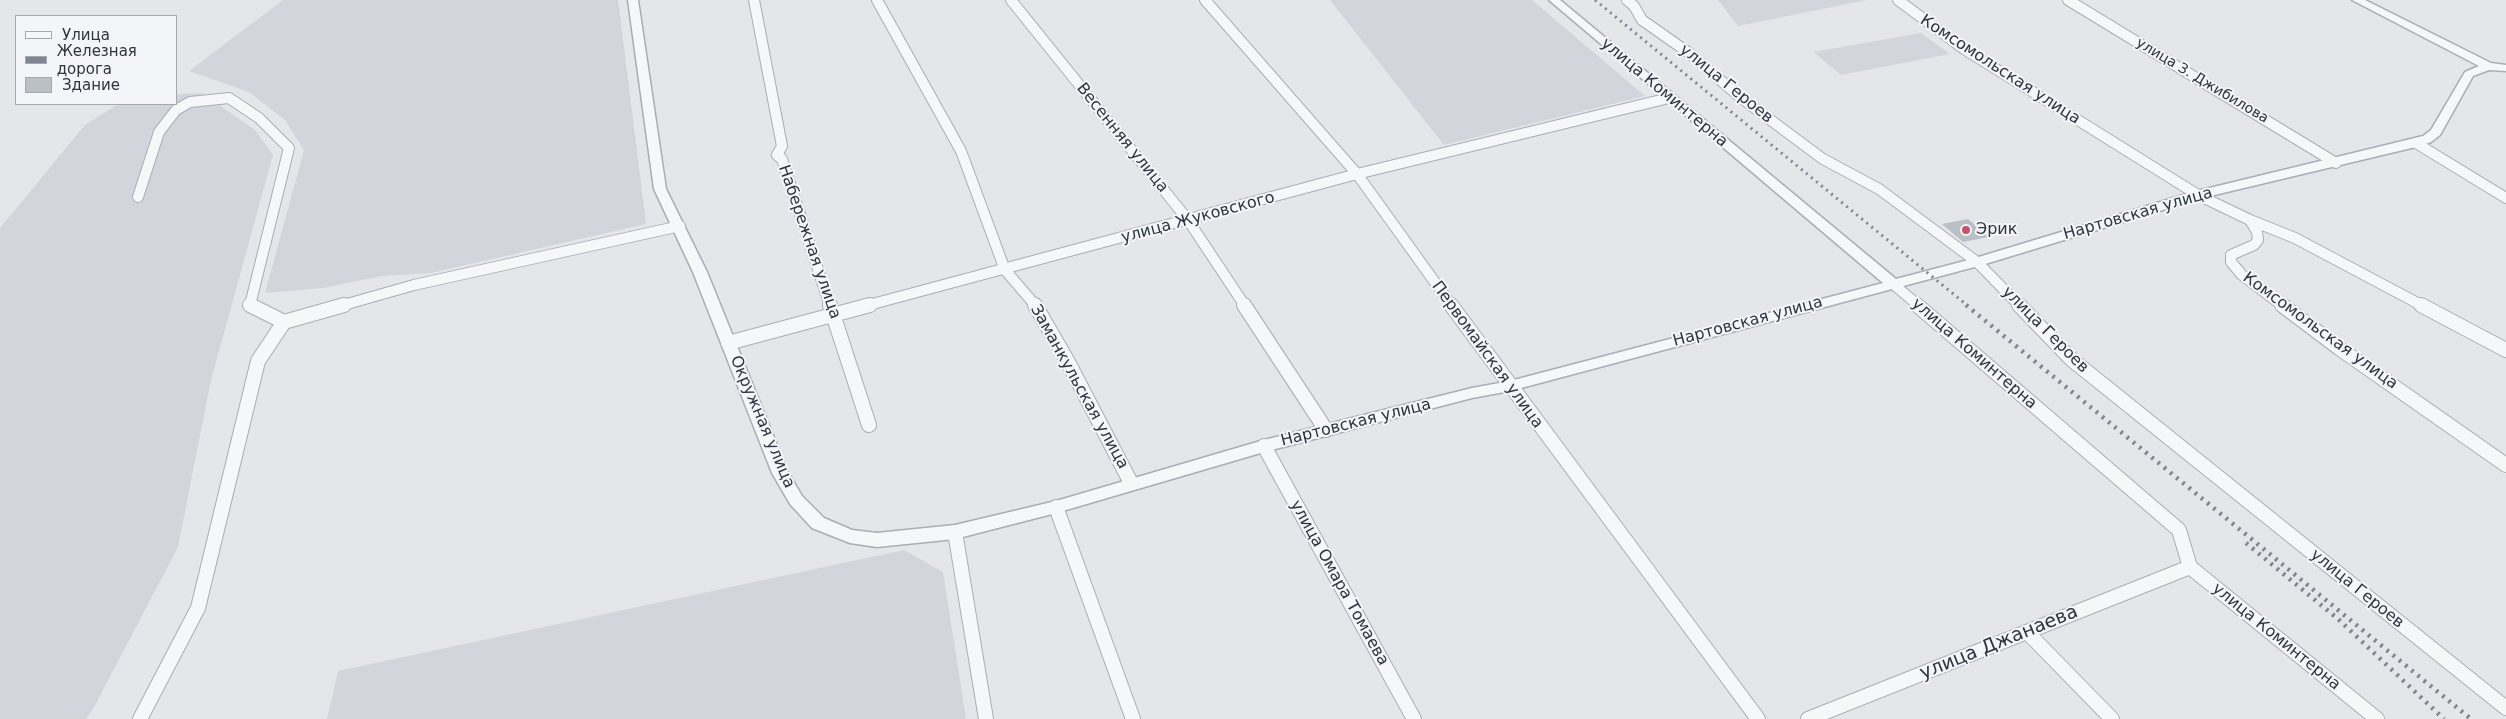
<!DOCTYPE html>
<html>
<head>
<meta charset="utf-8">
<style>
	body { margin:0 }
	#map { position:relative; width:2506px; height:719px; overflow:hidden; background:#e4e6ea; font-family:"DejaVu Sans",sans-serif }
	canvas { display:block }
	.legend { position:absolute; left:15px; top:15px; width:162px; height:90px; box-sizing:border-box; background:#f3f5f8; border:1px solid #a4a8af; margin:0; padding:6px 9px; list-style:none; font-size:15px; color:#2d3541 }
	.legend li { display:flex; align-items:center; gap:10px; height:25px }
	.legend b { width:25px; border:1px solid #a4a8af }
</style>
</head>
<body>
<div id="map">
<canvas width="2506" height="719"></canvas>
<ul class="legend">
<li><b style="height:6px;background:#f6f7f9"></b>Улица</li>
<li><b style="height:6px;background:#7e8693"></b>Железная дорога</li>
<li><b style="height:14px;background:#bbc0c7"></b>Здание</li>
</ul>
</div>
<script>
const ctx = document.querySelector('canvas').getContext('2d');
ctx.lineJoin = 'round';
function fill(path, color) {
  ctx.fillStyle = color;
  ctx.fill(path, 'evenodd');
}
function poly(rows) {
  const path = new Path2D();
  for (const r of rows) {
    path.moveTo(r[0], r[1]);
    for (let i = 2; i < r.length; i += 2) path.lineTo(r[i], r[i + 1]);
  }
  return path;
}
function stroke(path, color, width, dash) {
  ctx.strokeStyle = color;
  ctx.lineWidth = width;
  ctx.lineCap = dash ? 'butt' : 'round';
  ctx.setLineDash(dash || []);
  ctx.stroke(path);
}
function write(font, color, halo, rows, align = 'center') {
  ctx.font = font + ' "DejaVu Sans",sans-serif';
  ctx.lineWidth = 4;
  ctx.setLineDash([]);
  ctx.textBaseline = 'middle';
  ctx.strokeStyle = halo;
  ctx.fillStyle = color;
  for (const [text, x, y, turn = 0] of rows) {
    ctx.save();
    ctx.translate(x, y);
    ctx.rotate((+turn || 0) * Math.PI / 180);
    ctx.textAlign = isNaN(turn) ? turn : align;
    if (halo) ctx.strokeText(text, 0, 0);
    ctx.fillText(text, 0, 0);
    ctx.restore();
  }
}
const built = poly([
	[283,0,618,0,646,224,431,273,382,276,323,288,265,293,304,150,285,120,249,92,189,71],
	[1330,0,1532,0,1645,96,1444,145],
	[1718,0,1867,0,1738,26],
	[1921,33,1950,54,1841,75,1813,52],
	[202,93,255,130,273,155,211,380,178,547,93,709,86,719,0,719,0,228,85,125,118,104,176,104,176,94],
	[904,550,943,572,966,719,327,719,338,671]
]);
const building = poly([
	[1968,219,1989,237,1963,242,1942,224]
]);
const minorFar1 = poly([
	[754,0,782,146,777,155,782,159,830,306],
	[877,0,961,151,1005,270,1036,306],
	[1011,0,1188,220,1245,306],
	[1205,0,1357,174,1452,306],
	[1627,0,1634,6,1642,20,1689,53,1740,97,1796,139,1823,159,1879,189,1977,262,2020,306],
	[1898,0,1964,49,2198,195,2250,220,2257,232,2258,240,2254,245,2231,255,2231,262,2242,275,2283,306],
	[2068,0,2336,163],
	[2416,143,2506,198],
	[138,197,159,132,176,110,190,102,229,98,259,118,289,148,250,305,252,306],
	[2250,220,2295,238,2423,306],
	[1892,283,1919,306],
	[340,306,414,285,680,226],
	[865,306,1357,174,1669,98]
]);
const minor = poly([
	[250,305,284,322],
	[830,305,869,425],
	[1035,305,1068,362,1131,483],
	[1244,305,1326,430],
	[1451,305,1758,719],
	[1917,305,2179,530,2190,567,2377,719],
	[2019,305,2071,359,2506,708],
	[2282,305,2339,348,2506,465],
	[2421,305,2506,350],
	[728,343,870,305],
	[1264,446,1414,719],
	[1056,507,1133,719],
	[955,532,986,719],
	[2027,632,2112,719],
	[140,719,198,608,258,361,284,322,344,305],
	[1808,719,2190,567]
]);
const tertiary = poly([
	[628,0,638,0,666,189,707,272,788,472,802,496,824,518,852,530,877,533,955,525,1056,501,1264,440,1472,388,1510,381,1883,283,1549,0,1560,0,1896,279,1972,259,2193,192,2423,136,2431,130,2465,72,2479,66,2352,0,2365,0,2491,63,2506,65,2506,71,2489,70,2473,76,2440,135,2431,142,2420,146,2202,198,1982,265,1510,391,1472,398,1264,452,1056,513,955,539,877,547,850,543,812,528,790,504,772,473,693,272,654,189,628,0]
]);
const railFar1 = poly([
	[1595,0,1968,306]
]);
const rail = poly([
	[1966,305,2471,719],
	[2246,543,2338,619,2444,719]
]);
const markers = [
	[1966,230,5,"#c45467"]
];
const farStreetnames = [
	["улица З. Джибилова",2202,81,31]
];
const streetNames = [
	["Комсомольская улица",2000,70,33],
	["улица Героев",1726,84,39],
	["улица Коминтерна",1664,93,40],
	["Весенняя улица",1122,138,51],
	["Нартовская улица",2138,214,-16],
	["улица Жуковского",1198,218,-15],
	["Набережная улица",809,242,71],
	["Нартовская улица",1748,322,-15],
	["улица Героев",2045,330,45],
	["Комсомольская улица",2320,331,36],
	["улица Коминтерна",1974,354,41],
	["Первомайская улица",1487,355,54],
	["Заманкульская улица",1079,387,61],
	["Окружная улица",762,422,67],
	["Нартовская улица",1356,423,-14],
	["улица Омара Томаева",1339,583,61],
	["улица Героев",2357,589,39],
	["улица Коминтерна",2276,637,39]
];
const poiNames = [
	["Эрик",1976,230]
];
const nearStreetnames = [
	["улица Джанаева",1999,643,-22]
];
fill(built, '#d2d6dc');
fill(building, '#bbc0c7');
stroke(minorFar1, '#a9adb4', 12);
stroke(minor, '#a9adb4', 16);
stroke(tertiary, '#a9adb4', 3);
stroke(minorFar1, '#f6f7f9', 10);
stroke(minor, '#f6f7f9', 14);
fill(tertiary, '#f6f7f9');
stroke(railFar1, '#7e8693', 3, [2, 4.5]);
stroke(rail, '#7e8693', 4.5, [2.5, 5.5]);
for (const [x, y, r, color] of markers) {
  const dot = new Path2D();
  dot.arc(x, y, r, 0, 2 * Math.PI);
  ctx.fillStyle = color;
  ctx.fill(dot);
  stroke(dot, '#f3f5f8', 2);
}
write('14px', '#2d3541', '#f3f5f8', farStreetnames);
write('16px', '#2d3541', '#f3f5f8', streetNames);
write('16px', '#2d3541', '#f3f5f8', poiNames, 'left');
write('19px', '#2d3541', '#f3f5f8', nearStreetnames);
</script>
</body>
</html>
